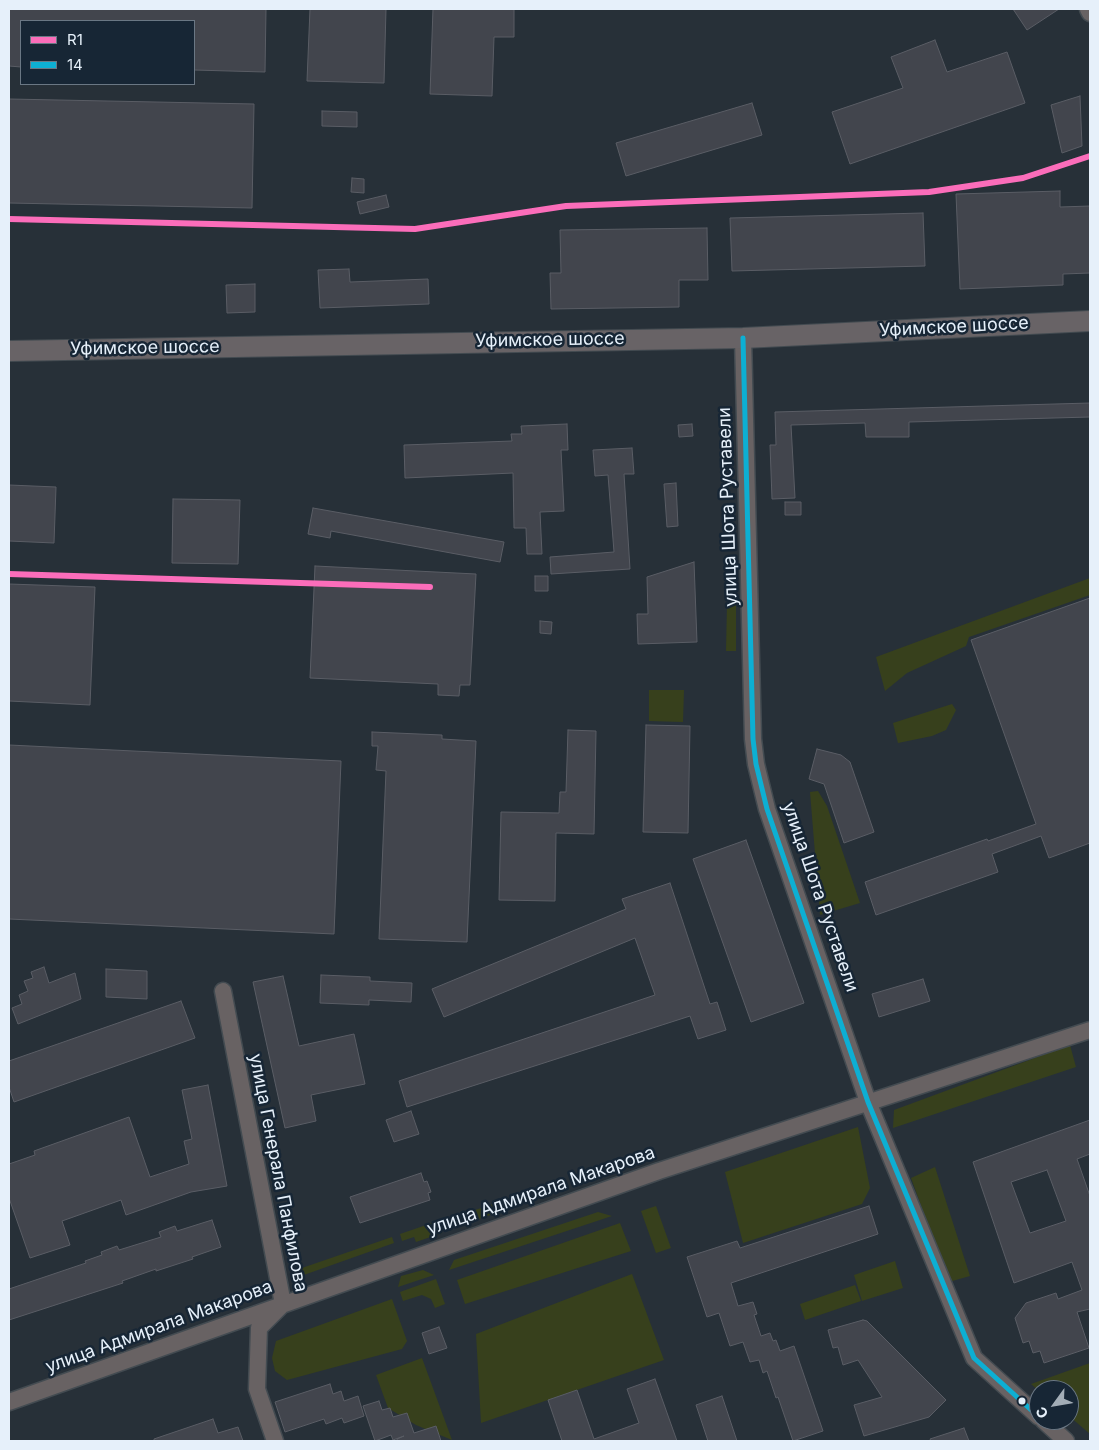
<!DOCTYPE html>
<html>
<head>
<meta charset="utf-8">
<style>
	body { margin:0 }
	#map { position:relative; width:1099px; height:1450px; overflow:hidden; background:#273038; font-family:Inter,sans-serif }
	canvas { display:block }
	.frame { position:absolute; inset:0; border:10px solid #e6f0fa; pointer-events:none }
	.legend { position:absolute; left:20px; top:20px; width:175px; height:65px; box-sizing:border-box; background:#172635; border:1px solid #6a7784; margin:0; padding:6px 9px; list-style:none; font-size:15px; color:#e6f0fa }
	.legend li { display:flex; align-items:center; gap:10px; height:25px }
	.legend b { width:25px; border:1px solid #6a7784 }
	.north { position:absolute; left:1029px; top:1380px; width:50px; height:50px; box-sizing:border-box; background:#172635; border:1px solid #6a7784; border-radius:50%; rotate:238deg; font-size:14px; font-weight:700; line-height:20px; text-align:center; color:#e6f0fa }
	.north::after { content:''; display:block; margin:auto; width:18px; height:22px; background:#a3adb6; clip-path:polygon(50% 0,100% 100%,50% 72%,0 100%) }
</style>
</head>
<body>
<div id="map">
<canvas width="1099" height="1450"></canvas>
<div class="frame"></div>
<ul class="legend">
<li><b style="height:6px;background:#fb6dba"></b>R1</li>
<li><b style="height:6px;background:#0dafd3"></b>14</li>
</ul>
<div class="north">С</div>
</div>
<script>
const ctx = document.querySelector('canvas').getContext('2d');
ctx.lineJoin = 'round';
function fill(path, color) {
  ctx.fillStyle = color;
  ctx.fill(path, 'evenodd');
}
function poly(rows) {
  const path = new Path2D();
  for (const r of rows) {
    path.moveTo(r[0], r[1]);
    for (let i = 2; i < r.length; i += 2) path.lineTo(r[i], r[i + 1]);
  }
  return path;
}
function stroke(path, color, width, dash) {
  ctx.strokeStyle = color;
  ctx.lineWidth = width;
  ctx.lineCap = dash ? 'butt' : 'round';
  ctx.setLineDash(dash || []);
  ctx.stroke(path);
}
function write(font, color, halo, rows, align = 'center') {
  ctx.font = font + ' Inter,sans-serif';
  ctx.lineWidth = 5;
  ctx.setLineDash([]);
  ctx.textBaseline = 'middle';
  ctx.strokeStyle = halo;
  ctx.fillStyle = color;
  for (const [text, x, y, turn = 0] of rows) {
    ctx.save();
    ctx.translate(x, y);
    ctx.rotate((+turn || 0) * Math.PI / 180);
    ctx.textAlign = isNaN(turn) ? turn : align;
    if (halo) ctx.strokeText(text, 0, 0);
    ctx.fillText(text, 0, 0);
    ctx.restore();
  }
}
const green = poly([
	[1090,578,1090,595,969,637,966,646,907,673,885,691,876,657],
	[727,604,736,604,736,651,726,651],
	[649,690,684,690,683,722,649,721],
	[952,704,956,710,946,730,932,736,898,743,893,723],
	[818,791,827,806,860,903,820,915,810,792],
	[1070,1045,1076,1067,893,1128,894,1110],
	[858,1127,870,1188,862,1204,743,1243,725,1172],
	[935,1167,970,1276,949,1282,911,1178],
	[517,1196,514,1207,461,1225,454,1217],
	[656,1206,671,1248,656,1253,641,1211],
	[598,1212,612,1216,449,1270,454,1260],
	[438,1221,442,1233,416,1242,414,1237,402,1241,400,1234],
	[620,1223,631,1251,465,1304,457,1280],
	[392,1237,394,1243,301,1276,299,1269],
	[895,1261,903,1288,862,1301,854,1275],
	[423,1270,434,1275,398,1287,401,1276],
	[632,1274,664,1360,481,1423,476,1334],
	[436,1279,445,1304,435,1308,431,1299,422,1295,403,1301,400,1292],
	[855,1285,861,1301,805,1320,800,1304],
	[392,1299,407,1341,402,1349,287,1380,275,1371,272,1358,276,1341],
	[422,1358,452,1440,416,1425,388,1408,376,1375],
	[1090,1363,1090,1434,1069,1416,1069,1390,1039,1391,1031,1384]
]);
const building = poly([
	[9,9,266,9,265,72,194,70,194,21,21,21,21,67,9,66,9,9],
	[310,9,386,9,384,83,307,81,310,9],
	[433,9,514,9,514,37,494,37,492,96,430,94,433,9],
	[1013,9,1059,9,1027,30,1013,9],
	[935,40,947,72,1007,52,1025,103,850,164,832,112,903,88,891,57,935,40],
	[1080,96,1082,146,1062,153,1051,105,1080,96],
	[9,99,254,104,252,208,9,203,9,99],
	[752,103,762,135,626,176,616,143,752,103],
	[322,111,357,112,357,127,322,126,322,111],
	[352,178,364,179,364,193,351,192,352,178],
	[1060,191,1060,207,1090,206,1090,273,1063,274,1063,285,960,289,956,194,1060,191],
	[386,195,389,207,360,214,357,202,386,195],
	[923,213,925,266,732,271,730,218,923,213],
	[707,228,708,280,679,280,679,307,551,309,550,273,561,273,560,230,707,228],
	[349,269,350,282,428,279,429,304,320,308,318,270,349,269],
	[255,284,255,312,227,313,226,285,255,284],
	[1090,403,1090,417,909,422,909,437,866,437,865,423,791,425,795,498,772,499,770,445,776,445,775,412,1090,403],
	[567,424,568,450,561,450,564,511,540,512,542,554,527,554,526,528,514,528,513,473,405,478,404,445,512,441,511,434,522,434,521,426,567,424],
	[692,424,693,436,679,437,678,425,692,424],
	[632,448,634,474,624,474,630,569,551,574,550,557,614,552,608,475,595,476,593,450,632,448],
	[676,483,678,526,667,527,664,484,676,483],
	[9,485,56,487,54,543,9,541,9,485],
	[173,499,240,500,238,564,172,563,173,499],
	[785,502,801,502,801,515,785,515,785,502],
	[313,508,504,542,500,562,331,531,330,538,308,534,313,508],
	[694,562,697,642,638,644,637,614,648,614,647,577,694,562],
	[315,566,476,574,470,685,460,685,459,696,438,695,438,684,310,678,315,566],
	[535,576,548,576,548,591,535,591,535,576],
	[9,584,95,587,90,705,9,701,9,584],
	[1090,598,1090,843,1049,858,1041,836,992,854,998,872,876,915,865,882,987,839,988,841,1036,824,971,640,1090,598],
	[540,621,552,622,551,634,540,633,540,621],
	[646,725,690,726,688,833,643,832,646,725],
	[568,730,596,731,594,834,556,833,555,901,499,900,501,812,559,813,560,792,566,792,568,730],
	[372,732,442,735,442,739,476,741,467,942,379,939,386,771,376,770,378,746,372,746,372,732],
	[9,745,341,761,334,934,9,919,9,745],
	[817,749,841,755,850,762,874,832,844,843,824,784,809,779,817,749],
	[746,840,804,1003,751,1022,693,859,746,840],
	[670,883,710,1004,717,1002,726,1030,698,1039,690,1016,407,1107,399,1081,655,995,635,938,444,1017,432,989,626,909,622,899,670,883],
	[44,967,49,983,75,973,81,999,18,1024,12,1008,22,1004,19,995,28,991,24,981,33,978,31,972,44,967],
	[106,969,147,971,147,999,106,997,106,969],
	[321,975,370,977,370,981,412,983,411,1002,369,1000,369,1005,320,1003,321,975],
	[283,976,299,1046,354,1034,365,1084,311,1095,316,1121,285,1128,253,982,283,976],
	[923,979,930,1001,879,1017,872,994,923,979],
	[181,1001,195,1038,14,1102,9,1087,9,1061,181,1001],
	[208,1085,227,1186,191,1192,126,1215,121,1200,62,1221,70,1245,30,1258,9,1198,9,1164,35,1155,34,1151,129,1117,150,1177,189,1164,184,1141,192,1139,182,1090,208,1085],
	[411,1111,419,1134,394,1142,386,1120,411,1111],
	[1090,1120,1090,1154,1077,1159,1090,1196,1090,1309,1077,1312,1089,1348,1044,1363,1040,1351,1033,1353,1029,1341,1023,1343,1015,1318,1026,1303,1056,1293,1058,1299,1082,1290,1072,1262,1014,1283,973,1162,1090,1120],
	[1047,1170,1066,1221,1030,1233,1011,1182,1047,1170],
	[421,1173,424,1182,427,1181,431,1192,428,1193,430,1200,360,1223,350,1197,421,1173],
	[869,1206,878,1234,731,1283,738,1306,753,1302,757,1314,754,1315,761,1336,770,1333,773,1341,776,1340,780,1351,794,1346,823,1431,793,1441,778,1397,776,1398,767,1371,763,1373,759,1360,750,1362,743,1342,730,1346,719,1313,707,1317,687,1257,737,1241,740,1248,869,1206],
	[212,1220,221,1247,192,1257,193,1259,156,1271,156,1269,122,1281,123,1283,9,1320,9,1289,86,1263,85,1261,102,1255,101,1252,117,1246,119,1250,161,1237,159,1232,175,1226,177,1231,212,1220],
	[863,1320,867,1321,946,1400,929,1417,864,1436,854,1405,882,1397,858,1360,843,1365,838,1347,833,1348,828,1330,863,1320],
	[439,1327,447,1348,429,1354,422,1333,439,1327],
	[655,1379,677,1441,562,1441,548,1400,577,1390,594,1439,639,1423,627,1389,655,1379],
	[330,1384,333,1394,341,1391,344,1401,358,1396,364,1416,344,1423,342,1418,326,1424,324,1419,285,1432,275,1402,330,1384],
	[722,1396,737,1441,708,1441,696,1405,722,1396],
	[379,1401,382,1410,390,1408,393,1417,407,1413,414,1433,436,1426,441,1441,397,1441,397,1439,404,1436,393,1440,391,1435,375,1441,363,1406,379,1401],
	[213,1419,218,1433,238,1427,243,1441,154,1441,154,1439,213,1419],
	[964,1428,969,1441,931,1441,930,1439,964,1428]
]);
const minor = poly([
	[1088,9,1090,13],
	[743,338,753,739,756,764,767,809,868,1102,974,1358,1039,1417],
	[223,991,283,1304,259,1328,257,1389,275,1441],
	[9,1402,659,1171,1090,1030],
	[1043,1420,1066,1441]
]);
const major = poly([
	[9,351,743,338,1090,321]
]);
const bus1 = poly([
	[743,338,753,739,756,764,767,809,868,1102,974,1358,1039,1417]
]);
const rail1 = poly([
	[9,219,415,229,566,206,929,192,1023,178,1090,156],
	[9,574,430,587]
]);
const markers = [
	[1022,1401,4.5,"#e6f0fa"]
];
const streetNames = [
	["Уфимское шоссе",954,327,-3],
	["Уфимское шоссе",550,340,-1],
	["Уфимское шоссе",145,348,-1],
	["улица Шота Руставели",728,507,-92],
	["улица Шота Руставели",820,897,71],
	["улица Генерала Панфилова",278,1173,79],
	["улица Адмирала Макарова",541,1191,-19],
	["улица Адмирала Макарова",159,1327,-20]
];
fill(green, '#37401c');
fill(building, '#42454d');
stroke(building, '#5a5d65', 1);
stroke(minor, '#434b51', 19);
stroke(major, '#434b51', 22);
stroke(minor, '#686263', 16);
stroke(major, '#686366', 20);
stroke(bus1, '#0dafd3', 5);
stroke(rail1, '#fb6dba', 6);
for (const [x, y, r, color] of markers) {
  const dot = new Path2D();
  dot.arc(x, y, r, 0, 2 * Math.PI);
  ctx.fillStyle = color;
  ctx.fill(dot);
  stroke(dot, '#172635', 2);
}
write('18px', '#e6f0fa', '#172635', streetNames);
</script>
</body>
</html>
